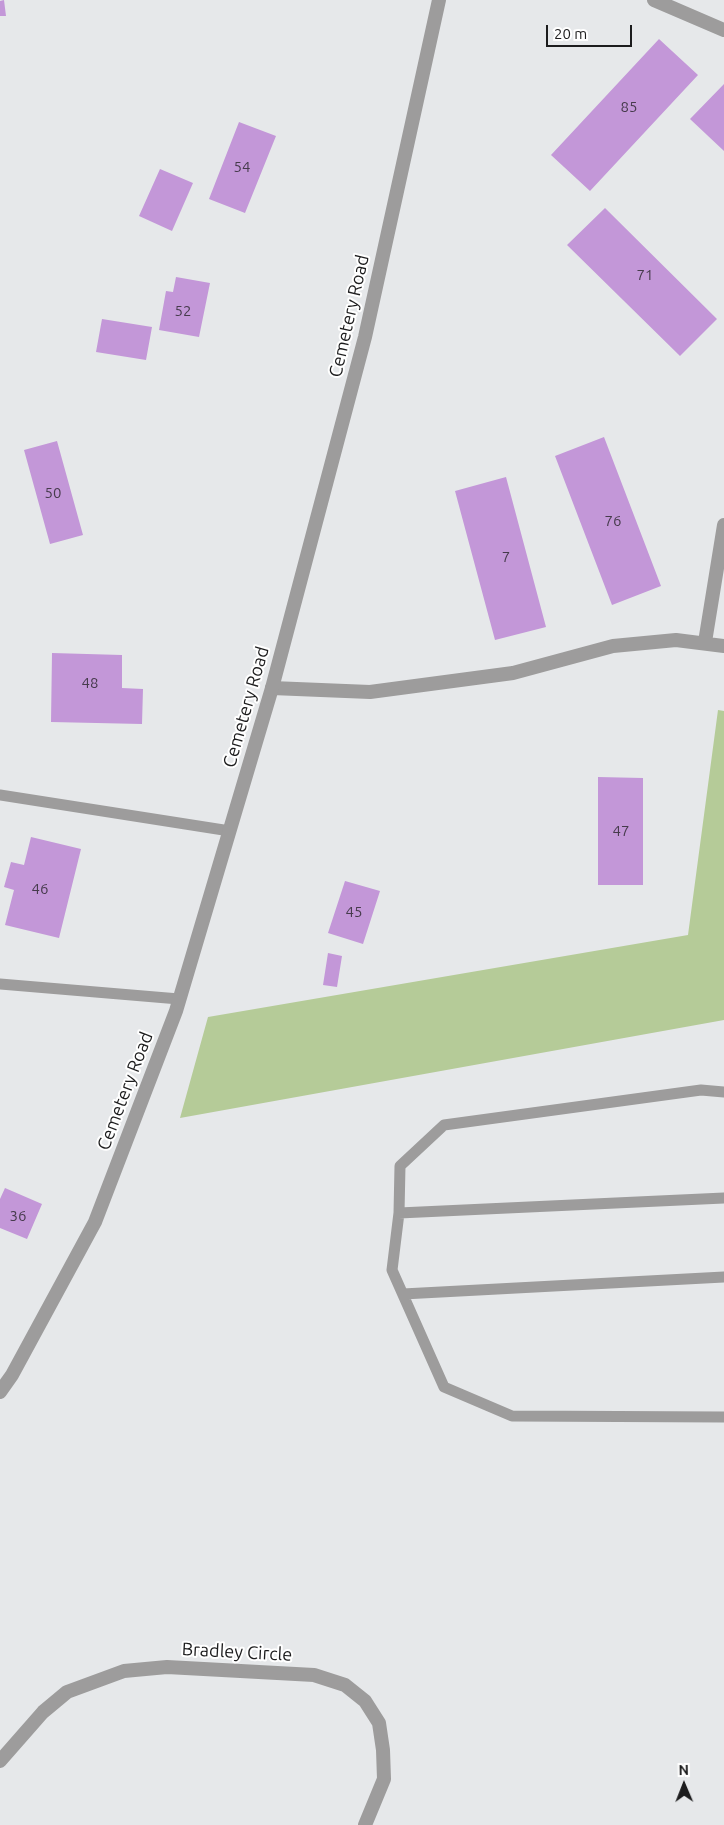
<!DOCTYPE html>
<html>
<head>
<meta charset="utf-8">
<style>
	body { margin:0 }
	#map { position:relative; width:724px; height:1825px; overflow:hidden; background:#e6e8ea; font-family:Ubuntu,sans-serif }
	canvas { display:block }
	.north { position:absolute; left:659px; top:1760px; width:50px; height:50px; -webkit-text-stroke:4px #fff; paint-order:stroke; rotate:359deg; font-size:14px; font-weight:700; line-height:20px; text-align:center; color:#1c1c1d }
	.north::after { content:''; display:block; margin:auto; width:18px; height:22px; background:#1c1c1d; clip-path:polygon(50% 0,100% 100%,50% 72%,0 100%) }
	.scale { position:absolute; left:546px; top:25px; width:86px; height:22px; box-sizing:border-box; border:2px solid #1c1c1d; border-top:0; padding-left:6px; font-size:15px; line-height:18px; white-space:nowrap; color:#1c1c1d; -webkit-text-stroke:4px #fff; paint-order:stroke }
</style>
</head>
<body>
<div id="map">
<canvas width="724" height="1825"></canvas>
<div class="north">N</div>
<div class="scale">20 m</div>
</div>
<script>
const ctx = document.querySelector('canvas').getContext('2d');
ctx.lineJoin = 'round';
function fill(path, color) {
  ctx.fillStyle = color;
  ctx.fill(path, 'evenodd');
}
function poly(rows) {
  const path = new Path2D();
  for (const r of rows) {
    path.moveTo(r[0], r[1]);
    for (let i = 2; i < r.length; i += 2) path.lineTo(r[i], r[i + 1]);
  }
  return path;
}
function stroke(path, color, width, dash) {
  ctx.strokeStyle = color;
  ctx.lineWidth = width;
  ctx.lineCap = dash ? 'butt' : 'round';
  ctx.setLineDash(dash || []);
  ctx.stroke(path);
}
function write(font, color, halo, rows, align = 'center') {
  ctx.font = font + ' Ubuntu,sans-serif';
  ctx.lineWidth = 4;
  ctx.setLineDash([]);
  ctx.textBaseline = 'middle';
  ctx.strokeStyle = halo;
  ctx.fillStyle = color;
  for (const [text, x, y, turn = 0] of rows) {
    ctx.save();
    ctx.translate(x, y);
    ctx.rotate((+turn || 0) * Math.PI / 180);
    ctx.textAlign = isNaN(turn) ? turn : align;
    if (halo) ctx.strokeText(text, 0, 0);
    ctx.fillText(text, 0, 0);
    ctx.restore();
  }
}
const green = poly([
	[718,710,724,711,724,1020,180,1118,208,1017,688,935]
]);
const building = poly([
	[4,0,6,16,0,16,0,1],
	[659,39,698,75,590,191,551,155],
	[724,84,724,151,690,119],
	[239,122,276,136,245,213,209,199],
	[160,169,193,183,172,231,139,216],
	[605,208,717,319,680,356,567,245],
	[176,277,210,283,199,337,159,330,166,291,173,292],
	[102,319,152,327,146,360,96,352],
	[604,437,661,586,612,605,555,456],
	[57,441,83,535,50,544,24,450],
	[506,477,546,627,495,640,455,491],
	[52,653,122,655,122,688,143,689,142,724,51,722],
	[598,777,643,778,643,885,598,885],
	[31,837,81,849,59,938,5,925,14,890,4,887,11,862,24,865],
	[345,881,380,891,363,944,328,933],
	[328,953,342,956,337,987,323,985],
	[5,1188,42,1204,27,1239,0,1228,0,1199]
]);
const service = poly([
	[0,795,230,831],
	[0,984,179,999],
	[724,1092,701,1090,444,1125,400,1166,399,1213,392,1270,444,1387,512,1416,724,1417],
	[399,1213,724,1198],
	[403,1294,724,1277]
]);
const minor = poly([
	[654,0,724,30],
	[705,642,724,525],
	[272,688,370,692,513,673,613,646,676,640,724,646],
	[0,1761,43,1712,67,1692,124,1671,167,1667,314,1675,345,1685,365,1701,379,1723,383,1750,384,1779,365,1825]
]);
const tertiary = poly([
	[0,1392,12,1375,95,1222,176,1011,272,688,365,337,439,0]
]);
const numberNames = [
	["85",629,107],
	["54",242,167],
	["71",645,275],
	["52",183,311],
	["50",53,493],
	["76",613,521],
	["7",506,557],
	["48",90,683],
	["47",621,831],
	["46",40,889],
	["45",354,912],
	["36",18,1216]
];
const streetNames = [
	["Cemetery Road",349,316,-77],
	["Cemetery Road",246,707,-74],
	["Cemetery Road",125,1091,-69],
	["Bradley Circle",237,1652,3]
];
fill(green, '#b5cb98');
fill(building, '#c397d8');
stroke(service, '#9d9c9c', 11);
stroke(minor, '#9d9c9c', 14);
stroke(tertiary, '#9d9c9c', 14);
write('15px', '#463b4c', null, numberNames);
write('18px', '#1c1c1d', '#fff', streetNames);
</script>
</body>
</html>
